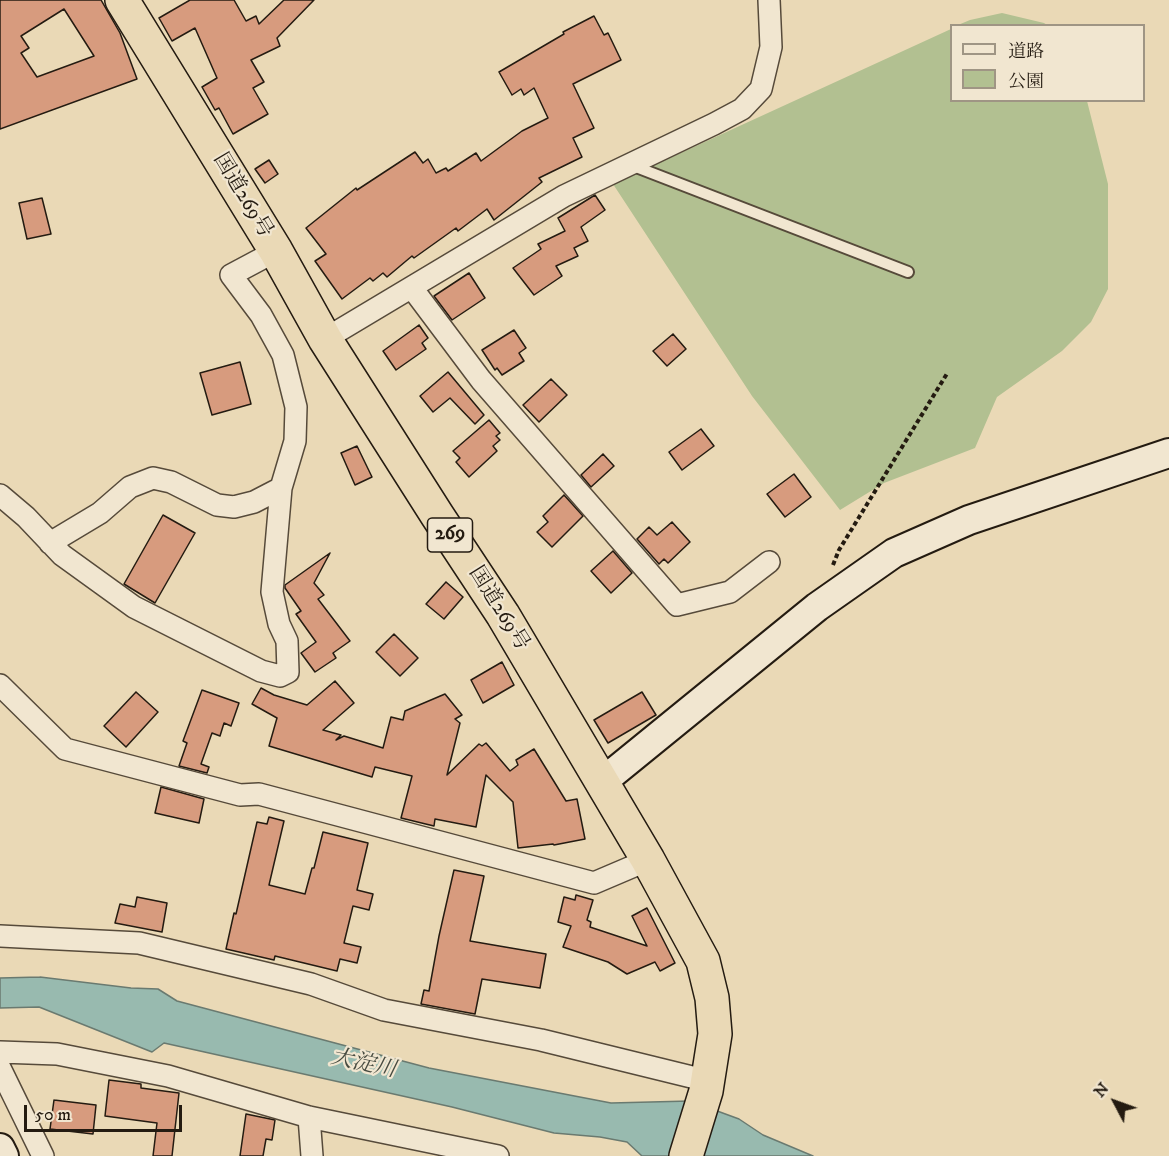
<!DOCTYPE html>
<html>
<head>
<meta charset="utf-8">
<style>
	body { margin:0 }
	#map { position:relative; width:1169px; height:1156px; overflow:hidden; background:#ead9b6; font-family:"IM FELL DW Pica","Noto Serif JP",serif }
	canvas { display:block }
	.legend { position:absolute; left:950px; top:24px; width:195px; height:78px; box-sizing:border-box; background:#f1e6d0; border:2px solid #9f9584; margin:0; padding:8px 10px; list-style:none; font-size:18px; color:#241b11 }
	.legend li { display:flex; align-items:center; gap:12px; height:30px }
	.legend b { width:30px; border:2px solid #9f9584 }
	.north { position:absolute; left:1085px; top:1072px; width:60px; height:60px; -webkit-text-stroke:4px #f1e6d0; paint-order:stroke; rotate:311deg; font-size:16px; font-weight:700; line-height:24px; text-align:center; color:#241b11 }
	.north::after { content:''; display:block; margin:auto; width:21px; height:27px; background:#241b11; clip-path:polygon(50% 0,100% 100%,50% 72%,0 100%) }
	.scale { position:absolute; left:24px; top:1105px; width:158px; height:27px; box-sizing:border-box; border:3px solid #241b11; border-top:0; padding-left:8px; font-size:18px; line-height:21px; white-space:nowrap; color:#241b11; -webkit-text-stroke:4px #f1e6d0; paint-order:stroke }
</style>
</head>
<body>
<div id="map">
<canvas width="1169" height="1156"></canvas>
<ul class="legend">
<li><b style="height:8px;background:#f1e6d0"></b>道路</li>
<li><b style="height:16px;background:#b2c091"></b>公園</li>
</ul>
<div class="north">N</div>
<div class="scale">50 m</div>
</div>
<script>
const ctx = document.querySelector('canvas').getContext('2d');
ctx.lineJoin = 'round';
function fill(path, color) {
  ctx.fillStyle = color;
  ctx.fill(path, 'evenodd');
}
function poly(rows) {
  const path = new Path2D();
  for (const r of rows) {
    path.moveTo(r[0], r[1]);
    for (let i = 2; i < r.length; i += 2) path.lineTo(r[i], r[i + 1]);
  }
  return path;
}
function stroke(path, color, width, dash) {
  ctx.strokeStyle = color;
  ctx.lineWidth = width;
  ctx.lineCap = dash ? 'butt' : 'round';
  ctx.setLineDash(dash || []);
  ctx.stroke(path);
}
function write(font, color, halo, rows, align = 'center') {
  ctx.font = font + ' "IM FELL DW Pica","Noto Serif JP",serif';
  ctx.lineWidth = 4.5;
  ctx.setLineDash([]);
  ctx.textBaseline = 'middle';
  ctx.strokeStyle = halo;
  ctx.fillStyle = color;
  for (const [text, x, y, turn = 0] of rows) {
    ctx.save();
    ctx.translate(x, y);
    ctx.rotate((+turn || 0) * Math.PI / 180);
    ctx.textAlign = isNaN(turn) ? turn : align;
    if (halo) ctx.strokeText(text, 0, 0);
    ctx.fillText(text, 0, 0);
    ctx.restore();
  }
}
const green = poly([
	[1002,13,1044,23,1047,25,958,25,970,20],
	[951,29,952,100,1087,101,1108,184,1108,289,1091,322,1062,351,997,397,975,448,884,483,840,510,752,396,613,184]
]);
const water = poly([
	[40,977,131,988,158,989,177,1001,429,1068,611,1103,690,1101,739,1119,763,1135,813,1156,642,1156,627,1142,600,1137,554,1133,452,1107,164,1043,152,1052,39,1007,0,1008,0,978,40,977]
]);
const building = poly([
	[0,0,101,0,120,33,137,79,0,129,0,0],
	[64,9,94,56,37,77,21,53,29,48,21,36,64,9],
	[190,0,234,0,246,21,256,16,259,24,284,0,314,0,277,38,280,46,251,60,264,82,253,88,268,114,233,134,219,108,215,110,202,87,217,78,195,28,172,41,159,18,190,0],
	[594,16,604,35,608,33,621,60,573,84,594,128,573,138,582,157,539,178,542,182,494,220,487,209,458,231,456,228,414,258,412,256,387,277,383,273,373,281,370,278,342,299,315,261,326,254,306,228,356,188,357,190,415,152,423,163,428,159,436,173,446,168,448,171,476,153,481,161,522,131,548,118,534,88,524,95,521,89,512,95,499,72,564,34,563,32,594,16],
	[269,160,278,174,265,183,255,169,269,160],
	[595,195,605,210,581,227,588,241,574,248,578,256,556,266,562,276,534,295,513,268,541,249,538,244,565,231,558,218,595,195],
	[42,198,51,234,27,239,19,203,42,198],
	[469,273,485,298,452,320,434,296,469,273],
	[419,325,428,338,422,343,426,349,396,370,383,351,419,325],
	[514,330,526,348,519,353,524,361,502,375,497,368,495,370,482,350,514,330],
	[673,334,686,349,667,366,653,351,673,334],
	[240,362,251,404,212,415,200,373,240,362],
	[448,372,484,415,475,424,450,398,433,412,420,396,448,372],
	[551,379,567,395,539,422,523,405,551,379],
	[489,420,500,433,496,436,500,440,493,446,497,451,469,477,456,462,460,458,453,451,489,420],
	[701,429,714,446,682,470,669,452,701,429],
	[357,446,372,477,355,485,341,453,357,446],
	[603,454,614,466,591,487,581,475,603,454],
	[794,474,811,497,785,517,767,494,794,474],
	[564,495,583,516,552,547,537,532,548,522,543,516,564,495],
	[163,515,195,533,155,603,124,584,163,515],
	[672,522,690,542,668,563,664,559,659,564,637,539,649,527,657,535,672,522],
	[613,551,632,573,611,593,591,571,613,551],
	[330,553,314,583,324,595,318,599,350,641,333,653,336,658,315,672,301,653,316,642,296,614,301,611,285,588,285,585,330,553],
	[446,582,463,597,444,619,426,604,446,582],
	[394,634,418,658,400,676,376,652,394,634],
	[502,662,514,685,483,703,471,680,502,662],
	[335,681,354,703,323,730,341,735,336,740,344,736,383,748,391,717,403,720,405,711,445,694,462,715,455,719,460,723,447,775,479,744,482,746,486,743,510,771,518,765,516,760,534,749,566,801,577,799,585,839,554,845,553,844,518,848,513,802,486,775,476,827,435,819,434,826,401,818,412,776,375,767,372,777,269,746,277,718,252,704,261,688,274,695,307,705,335,681],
	[202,690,239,703,231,726,224,723,220,736,212,733,201,764,209,767,207,773,179,766,187,743,183,741,202,690],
	[136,692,158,712,126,747,104,726,136,692],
	[642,692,656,715,608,743,594,720,642,692],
	[161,787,204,799,199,823,155,813,161,787],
	[269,817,284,821,269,885,305,894,312,868,314,868,323,832,368,843,357,890,373,894,369,910,353,906,344,943,361,947,357,963,340,959,337,971,275,956,274,960,226,949,234,913,236,914,257,822,267,824,269,817],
	[454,870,484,876,470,941,546,954,540,988,482,979,475,1014,421,1004,424,990,429,991,439,936,454,870],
	[576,895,593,900,587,920,591,922,590,927,647,946,632,916,647,908,675,963,660,971,655,962,627,974,608,962,563,947,571,926,558,922,564,897,575,900,576,895],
	[137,897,167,903,162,932,115,923,120,904,135,907,137,897],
	[109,1080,141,1084,141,1088,179,1093,172,1156,153,1156,157,1123,105,1116,109,1080],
	[54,1100,96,1105,93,1134,50,1129,54,1100],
	[246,1114,275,1120,272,1140,266,1139,263,1156,240,1156,246,1114]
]);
const path = poly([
	[833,565,839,550,948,372]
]);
const lane = poly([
	[631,165,908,272]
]);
const street = poly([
	[412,288,481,380,677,605,730,592,769,562],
	[325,339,564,196,714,124,742,109,761,89,771,47,769,0],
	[0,495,26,517,62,555,134,607,261,671,280,676,288,672,287,641,279,624,272,592,281,488,295,441,296,407,283,355,261,315,231,275,276,251],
	[50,543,100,513,130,487,153,478,171,482,217,505,234,507,254,502,281,488],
	[0,685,65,749,240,795,259,794,594,883,648,860],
	[0,936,139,943,311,984,384,1010,541,1040,708,1081],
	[0,1052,57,1054,168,1076,309,1117,498,1156],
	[0,1068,43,1156],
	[309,1117,312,1156]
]);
const secondary = poly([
	[602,782,817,607,894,553,969,520,1169,453],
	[0,1148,4,1156]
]);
const highway = poly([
	[122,0,276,251,325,339,437,515,503,615,648,860,703,961,712,998,715,1034,706,1091,686,1156]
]);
const shields = [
	[450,535,45]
];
const shieldNames = [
	["269",450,535]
];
const streetNames = [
	["国道269号",242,196,59],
	["国道269号",498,609,58]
];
const waterNames = [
	["大淀川",363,1065,12]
];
fill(green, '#b2c091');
fill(water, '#98baaf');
stroke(water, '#6a7a70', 1.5);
fill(building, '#d79b7e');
stroke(building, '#241b11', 1.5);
stroke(lane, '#564a3a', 14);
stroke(street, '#564a3a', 24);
stroke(secondary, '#241b11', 32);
stroke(highway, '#241b11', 36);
stroke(path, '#241b11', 4, [4.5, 3]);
stroke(lane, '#f1e6d0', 10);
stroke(street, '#f1e6d0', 21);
stroke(secondary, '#f1e6d0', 28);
stroke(highway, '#ead9b6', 33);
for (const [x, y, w] of shields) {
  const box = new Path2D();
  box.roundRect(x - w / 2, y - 17, w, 34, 4.5);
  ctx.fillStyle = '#f1e6d0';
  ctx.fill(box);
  stroke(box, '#241b11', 1.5);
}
write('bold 20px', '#241b11', null, shieldNames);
write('21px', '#241b11', '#f1e6d0', streetNames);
write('italic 22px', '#474b40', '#f1e6d0', waterNames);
</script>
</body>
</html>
